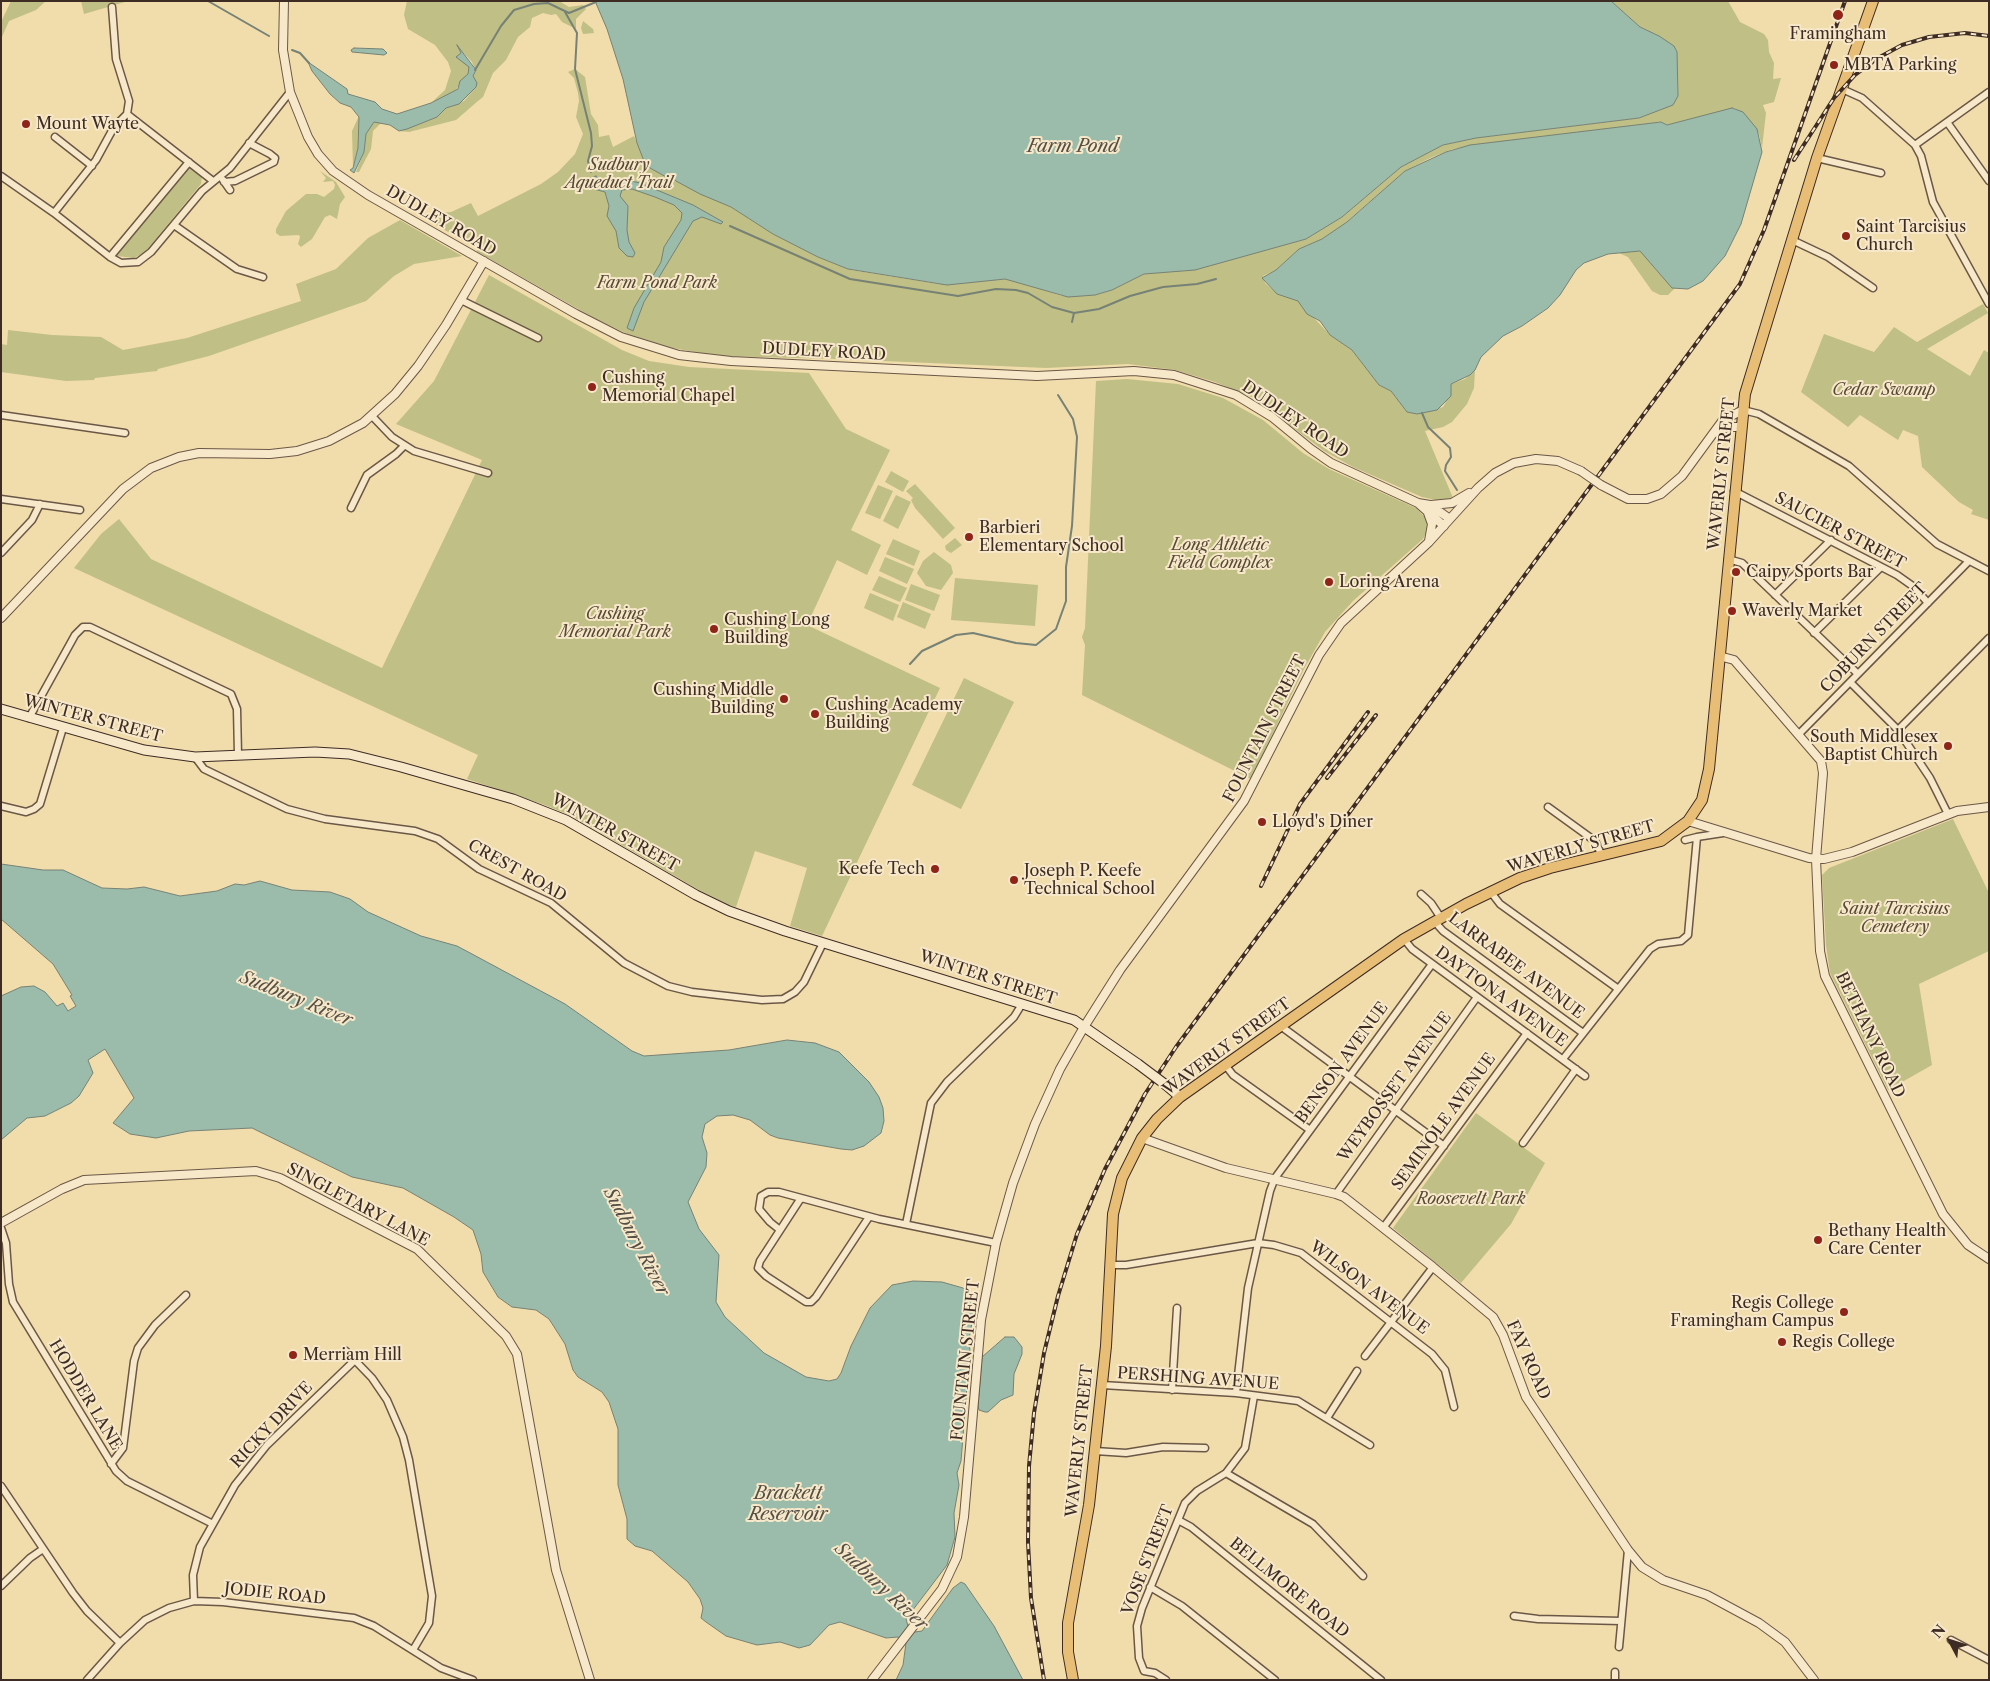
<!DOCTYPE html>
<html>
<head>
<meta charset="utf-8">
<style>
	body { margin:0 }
	#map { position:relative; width:1990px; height:1681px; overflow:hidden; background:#f1dcac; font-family:"Libre Caslon Text",serif }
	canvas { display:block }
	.frame { position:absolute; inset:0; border:2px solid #3e2b24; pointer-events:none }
	.north { position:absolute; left:1925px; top:1616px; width:50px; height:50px; -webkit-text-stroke:4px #f6e8c9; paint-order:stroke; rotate:310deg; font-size:14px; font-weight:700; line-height:20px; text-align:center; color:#3e2b24 }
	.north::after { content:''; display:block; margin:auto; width:18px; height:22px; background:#3e2b24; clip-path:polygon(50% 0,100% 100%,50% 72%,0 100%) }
</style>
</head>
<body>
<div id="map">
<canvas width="1990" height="1681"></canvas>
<div class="frame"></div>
<div class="north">N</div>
</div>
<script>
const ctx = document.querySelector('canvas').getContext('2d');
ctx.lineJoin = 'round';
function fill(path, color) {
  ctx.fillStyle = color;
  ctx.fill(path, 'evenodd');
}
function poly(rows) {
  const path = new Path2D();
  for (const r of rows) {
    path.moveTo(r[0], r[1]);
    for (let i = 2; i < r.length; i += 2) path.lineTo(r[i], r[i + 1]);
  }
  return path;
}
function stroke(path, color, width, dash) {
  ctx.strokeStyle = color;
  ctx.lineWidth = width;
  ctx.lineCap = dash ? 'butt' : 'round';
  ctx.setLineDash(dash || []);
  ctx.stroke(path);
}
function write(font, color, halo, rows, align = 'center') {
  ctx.font = font + ' "Libre Caslon Text",serif';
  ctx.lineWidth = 4;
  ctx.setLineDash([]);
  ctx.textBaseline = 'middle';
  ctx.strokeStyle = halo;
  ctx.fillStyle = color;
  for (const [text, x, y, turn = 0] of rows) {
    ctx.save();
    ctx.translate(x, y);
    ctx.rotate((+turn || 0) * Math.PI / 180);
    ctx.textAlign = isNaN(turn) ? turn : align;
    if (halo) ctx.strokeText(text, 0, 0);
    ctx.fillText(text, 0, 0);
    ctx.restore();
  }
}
const green = poly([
	[11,1,46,1,36,10,9,21,1,39,1,22],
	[81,1,125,1,125,2,84,14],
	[407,1,559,1,569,7,583,5,586,9,576,19,576,29,562,22,556,14,551,15,543,13,532,18,530,27,518,37,506,60,493,73,483,97,478,101,456,120,409,132,399,131,437,117,446,108,464,101,476,87,473,76,476,71,472,62,458,47,461,53,457,57,469,65,469,72,455,91,431,103,445,90,451,71,448,62,435,45,408,29,404,15],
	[1611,1,1728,1,1740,22,1764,34,1768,40,1769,52,1774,63,1773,79,1781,78,1774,102,1763,105,1766,113,1762,148,1759,134,1746,116,1734,108,1667,125,1661,122,1453,149,1430,158,1405,171,1342,226,1322,239,1299,249,1276,270,1263,276,1265,283,1277,294,1298,301,1330,335,1352,350,1379,385,1391,391,1407,412,1417,414,1443,407,1451,393,1451,384,1465,379,1475,370,1474,388,1467,404,1452,422,1443,427,1425,431,1453,498,1447,499,1436,500,1422,497,1353,467,1324,451,1254,398,1215,382,1175,370,1128,364,1046,368,837,359,718,356,661,346,638,339,594,318,476,251,479,250,419,215,451,212,471,203,478,216,541,184,558,172,575,154,583,134,576,117,579,101,578,93,574,78,568,72,575,69,585,77,591,114,598,125,599,137,609,135,613,147,634,136,648,166,731,207,773,234,823,259,851,270,939,284,1005,279,1016,281,1062,296,1095,295,1112,290,1144,274,1195,269,1306,239,1342,217,1401,167,1443,145,1476,138,1639,118,1671,105,1678,96,1676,49,1659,36,1640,27],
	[583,21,593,29,594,33,583,34,581,28],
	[359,116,358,148,353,167,352,131],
	[374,122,382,122,373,131,371,149,359,172,356,172,364,152,366,134],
	[189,167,202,176,201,184,145,252,134,258,117,256,116,254],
	[320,171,336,182,345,197,340,204,337,219,330,215,325,217,312,239,301,247,298,244,300,237,299,235,280,236,276,233,276,229,286,211,306,194,317,194,324,197,334,189,335,185,333,181,323,182,326,178],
	[400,220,462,256,414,264,394,276,366,301,209,356,158,369,157,371,95,378,94,380,66,381,1,372,1,344,7,345,8,330,52,335,101,337,123,350,187,338,301,301,296,284,336,269,368,238],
	[1636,250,1644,253,1657,271,1675,288,1668,295,1660,295,1652,291,1628,257,1619,253],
	[489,275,622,350,649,361,689,367,809,373,846,429,890,450,851,530,881,545,867,575,837,560,807,625,940,688,822,936,790,926,807,868,755,851,736,907,729,905,699,890,570,815,542,804,467,779,478,755,74,568,101,534,119,519,151,559,382,668,482,460,396,424,434,381],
	[1983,304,1988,313,1927,349,1970,376,1984,350,1989,353,1989,520,1971,514,1973,510,1959,502,1922,467,1918,436,1903,430,1898,440,1860,415,1848,427,1801,392,1824,334,1874,352,1894,327,1917,342],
	[1127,379,1178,384,1223,398,1263,420,1303,453,1329,469,1416,508,1427,519,1428,529,1423,539,1353,601,1325,632,1304,669,1251,779,1082,695,1085,645,1082,637,1085,628,1096,381],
	[891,471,909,481,903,492,885,482],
	[915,484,955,528,943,539,915,508,911,500,913,498,906,491],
	[878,485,893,491,880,519,865,513],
	[896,495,911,502,898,529,883,521],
	[955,538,962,545,951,553,946,550,945,546],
	[893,539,920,551,914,566,886,554],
	[934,552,951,565,953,573,941,590,926,586,917,573,923,561],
	[885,557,914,569,907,584,879,571],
	[879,576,907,588,900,602,872,590],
	[955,578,1038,585,1035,626,951,620],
	[911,584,940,595,934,611,905,600],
	[870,593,899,605,893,621,864,608],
	[903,602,931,614,925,629,897,617],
	[964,678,1014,702,961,809,912,785],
	[1953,819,1989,893,1989,951,1919,984,1932,1065,1888,1090,1830,973,1826,945,1822,875,1829,868],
	[1476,1113,1545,1163,1511,1224,1461,1283,1393,1228]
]);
const water = poly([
	[595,1,1611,1,1640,27,1659,36,1674,46,1677,52,1678,96,1673,105,1639,118,1476,138,1443,145,1401,167,1342,217,1306,239,1195,270,1144,274,1112,290,1095,295,1068,297,1005,279,947,285,848,269,818,257,773,234,731,207,700,194,676,181,671,176,668,178,650,168,644,161,637,143,623,79,607,29,595,1],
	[457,45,476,70,473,76,477,83,476,87,459,104,446,108,437,117,407,129,399,131,390,125,374,122,366,134,364,152,354,173,350,170,353,168,358,148,359,117,351,107,340,103,330,94,312,71,308,62,347,89,348,94,375,102,382,109,397,114,431,103,458,89,460,81,468,74,469,67,456,57,461,53,457,45],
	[354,48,383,49,387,53,384,55,352,52,351,50,354,48],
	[1732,108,1743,112,1757,129,1762,152,1741,224,1725,256,1703,281,1688,289,1672,288,1640,251,1608,254,1584,263,1576,270,1560,295,1548,308,1522,326,1503,336,1481,357,1475,370,1470,375,1451,384,1451,396,1437,410,1417,414,1407,412,1391,391,1379,385,1352,350,1330,335,1320,321,1307,314,1298,301,1277,294,1262,278,1276,270,1299,249,1322,239,1347,222,1405,171,1446,152,1470,145,1661,122,1667,125,1732,108],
	[596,176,601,182,626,180,640,183,693,205,723,222,721,224,702,217,693,221,644,302,633,331,627,328,634,308,661,262,664,247,681,220,682,213,674,205,655,197,632,189,622,190,620,196,628,206,627,230,629,242,635,253,633,257,627,256,619,248,616,231,607,216,609,206,605,192,594,189,589,183,590,179,596,176],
	[1,864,43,870,63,870,102,888,127,889,144,887,180,896,217,891,235,884,244,885,260,881,292,890,330,892,350,899,368,912,421,936,457,946,472,954,565,1004,632,1051,644,1056,729,1050,787,1040,815,1043,839,1052,869,1082,879,1097,883,1108,884,1121,881,1133,864,1146,852,1150,841,1149,778,1138,770,1135,750,1120,733,1115,717,1116,705,1124,702,1137,707,1153,706,1167,688,1202,699,1229,719,1255,716,1302,725,1317,764,1353,806,1377,829,1381,837,1379,841,1373,851,1346,870,1308,892,1285,913,1281,942,1282,963,1288,971,1295,973,1305,972,1323,968,1344,970,1349,961,1461,957,1473,959,1485,954,1513,955,1537,947,1565,906,1619,908,1626,915,1632,922,1631,953,1588,961,1582,965,1584,994,1626,1023,1680,896,1680,903,1665,906,1643,898,1637,886,1638,840,1622,829,1625,810,1645,799,1648,780,1642,757,1645,726,1636,706,1622,701,1618,703,1608,700,1599,688,1582,652,1551,635,1546,627,1539,627,1519,618,1485,618,1429,609,1402,602,1392,578,1377,573,1370,565,1344,549,1319,536,1310,512,1307,498,1297,483,1272,481,1254,473,1230,454,1217,403,1188,352,1177,252,1128,189,1131,156,1138,130,1134,113,1123,134,1098,105,1049,88,1060,93,1073,79,1096,71,1103,45,1116,27,1118,1,1140,1,996,21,987,34,986,45,992,57,1006,63,1003,68,1011,76,1006,70,996,72,995,53,964,1,919,1,864],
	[1005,1337,1014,1337,1022,1347,1022,1354,1014,1374,1013,1395,1001,1400,988,1412,985,1412,979,1410,978,1406,982,1357,1005,1337]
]);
const stream = poly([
	[208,1,269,36],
	[565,12,577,33,575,69,591,133,592,146,588,161,591,172],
	[292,50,300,53,309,63],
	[475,70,501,26,514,10,534,4,548,3,569,13,596,2],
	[730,226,850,279,958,296,996,289,1016,290,1028,293,1052,307,1074,313,1099,309,1130,296,1163,287,1197,284,1216,279],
	[1072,322,1074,313],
	[1422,413,1428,427,1450,448,1451,457,1446,465,1445,471,1457,490],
	[910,664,922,651,956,635,973,633,1016,643,1036,645,1056,629,1066,601,1066,567,1072,526,1077,437,1073,419,1058,395]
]);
const minor = poly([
	[112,7,116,59,129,101,127,114],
	[1842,89,1862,98,1915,145,1921,156,1933,202,1989,304],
	[127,114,213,181],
	[1947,122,1989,181],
	[55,137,92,166],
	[1915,145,1989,92],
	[1817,158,1881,173],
	[1,176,54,213,110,257,121,263,138,262,151,252,202,191,230,168,290,92],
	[223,180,230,190],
	[224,182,235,181,274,162,275,158,270,154,249,143],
	[54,213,96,160,114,127,127,114],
	[174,225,237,269,263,277],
	[1792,240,1828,257,1873,288],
	[110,257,189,162],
	[461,300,538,338],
	[1743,410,1759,414,1849,466,1937,544,1989,571],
	[1,415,125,433],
	[372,416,392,437,414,451,488,473],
	[1734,491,1897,575,1914,587,1928,603],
	[1,499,80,510],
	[351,508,367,475,396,454,404,446],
	[1,553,32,520,40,504],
	[1728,559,1742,563,1858,674],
	[1775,595,1831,540],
	[1814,633,1881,567],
	[1850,682,1898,730,1930,778,1948,814],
	[29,718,75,635,83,627,90,627,231,694,237,709,238,755],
	[1898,730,1989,638],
	[1799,734,1969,561],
	[195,757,204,769,287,809,325,819,415,831,438,839,479,869,551,903,624,963,668,986,692,992,762,1000,783,999,795,992,804,982,823,943],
	[1,806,26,812,34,809,40,804,63,728],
	[1548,807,1595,841,1602,856],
	[1697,837,1723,833],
	[1490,891,1500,904,1617,988],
	[1421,894,1431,903,1441,918],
	[1434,921,1443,931,1583,1033],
	[1404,939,1412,949,1585,1076],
	[1282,1027,1444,1146],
	[1563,1059,1650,949,1658,944,1681,941,1688,935,1697,837,1685,840],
	[1226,1066,1233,1075,1310,1130],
	[1523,1143,1576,1069],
	[1336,1194,1477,997],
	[801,1198,760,1261,758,1268,766,1276,806,1302,811,1302,816,1297,869,1217],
	[906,1224,931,1103,947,1082,1014,1017,1022,1004],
	[1,1228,6,1243,9,1284,13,1302,116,1471,127,1481,213,1524],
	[1383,1228,1527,1033],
	[780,1230,770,1222,759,1209,761,1196,768,1192,779,1192,879,1219,996,1243],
	[1110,1265,1126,1265,1258,1243,1274,1245,1301,1253,1432,1354,1445,1370,1454,1407],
	[346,1351,372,1378,387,1400,403,1437,409,1460,432,1596,429,1623,413,1650],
	[1365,1356,1433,1267],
	[1102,1385,1236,1393,1298,1401,1370,1445],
	[1172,1390,1177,1308],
	[1236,1393,1248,1288,1270,1191,1275,1178,1432,964],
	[1327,1418,1357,1371],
	[1095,1451,1126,1453,1163,1447,1205,1448],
	[111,1464,123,1448,134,1361,138,1348,155,1325,186,1295],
	[1226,1473,1313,1524,1363,1576],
	[1,1486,73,1593,87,1611,120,1643],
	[1178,1520,1191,1527,1381,1680],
	[1,1586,30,1558,43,1549],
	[1150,1587,1182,1606,1275,1680],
	[194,1601,193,1575,200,1547,235,1485,267,1445,355,1360],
	[1514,1616,1538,1619,1621,1621],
	[1951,1640,1989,1660],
	[1619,1647,1628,1550],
	[87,1680,120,1643,145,1620,169,1608,194,1601,223,1602,354,1618,374,1626,441,1668,473,1680],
	[1166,1680,1155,1673,1144,1671,1139,1658,1137,1626,1142,1608,1185,1503,1197,1491,1226,1473,1245,1448,1254,1396],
	[1615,1680,1615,1672]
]);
const tertiary = poly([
	[284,1,283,50,290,92,308,137,318,154,333,171,368,195,576,314,621,337,679,355,731,361,1037,376,1134,371,1174,375,1236,395,1272,417,1311,449,1331,463,1418,503,1430,505,1450,519],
	[1714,433,1728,427,1741,427],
	[1601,485,1628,499,1647,499,1661,494,1682,476,1723,420,1743,410],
	[1419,504,1444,526],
	[1431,505,1452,503,1469,493],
	[1428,513,1432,524,1429,541],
	[1,618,123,489,151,468,179,457,199,453,270,454,297,451,329,441,363,423,395,394,418,366,446,325,484,261],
	[1719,656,1734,660,1821,761,1823,773,1816,859,1820,951,1825,976,1943,1214,1968,1245,1989,1259],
	[1688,821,1809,858,1824,859,1852,852,1957,811,1989,807],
	[1142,1138,1226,1168,1336,1194,1344,1197,1433,1267,1493,1317,1503,1335,1526,1397,1628,1550,1642,1567,1663,1580,1707,1595,1759,1623,1785,1642,1814,1680],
	[1,1223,62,1189,84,1180,256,1171,280,1178,417,1249,506,1336,517,1354,556,1570,590,1680],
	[872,1680,942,1589,957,1557,964,1517,981,1320,996,1243,1013,1183,1035,1124,1060,1069,1084,1027,1120,970,1244,801,1319,655,1341,623,1429,542,1478,488,1495,473,1514,463,1536,459,1558,461,1581,471]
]);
const secondary = poly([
	[1,709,144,750,195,757,315,752,349,754,401,767,513,799,566,820,696,895,729,911,785,931,1074,1020,1138,1064],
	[1166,1085,1180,1097]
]);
const primary = poly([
	[1073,1680,1068,1652,1068,1623,1089,1505,1106,1346,1113,1214,1122,1178,1142,1138,1157,1119,1180,1097,1404,939,1466,904,1520,878,1550,868,1661,841,1688,821,1702,800,1709,769,1745,394,1817,158,1873,1]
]);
const rail = poly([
	[1794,160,1834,98,1855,75,1878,58,1902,45,1929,37,1965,33,1989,36],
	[1327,778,1376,715],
	[1261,886,1300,804,1368,712],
	[1044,1680,1031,1598,1028,1542,1029,1466,1034,1413,1044,1353,1058,1296,1077,1234,1105,1169,1145,1094,1176,1047,1740,284,1764,230,1845,1]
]);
const tertiaryBridge = poly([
	[1581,471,1601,485]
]);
const secondaryBridge = poly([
	[1138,1064,1166,1085]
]);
const markers = [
	[1838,15,6,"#8f2418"],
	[1834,65,5,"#8f2418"],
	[26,124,5,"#8f2418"],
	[1846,236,5,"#8f2418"],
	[592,387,5,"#8f2418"],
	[969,537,5,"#8f2418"],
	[1736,572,5,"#8f2418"],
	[1329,582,5,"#8f2418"],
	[1732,611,5,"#8f2418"],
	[714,629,5,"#8f2418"],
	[784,699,5,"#8f2418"],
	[815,714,5,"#8f2418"],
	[1948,746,5,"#8f2418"],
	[1262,822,5,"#8f2418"],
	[935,869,5,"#8f2418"],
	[1014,880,5,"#8f2418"],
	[1818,1240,5,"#8f2418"],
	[1844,1312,5,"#8f2418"],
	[1782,1342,5,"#8f2418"],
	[293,1355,5,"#8f2418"]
];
const poiNames = [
	["Framingham",1838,34,"center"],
	["MBTA Parking",1844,65],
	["Mount Wayte",36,124],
	["Saint Tarcisius",1856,227],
	["Church",1856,245],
	["Cushing",602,378],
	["Memorial Chapel",602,396],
	["Barbieri",979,528],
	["Elementary School",979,546],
	["Caipy Sports Bar",1746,572],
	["Loring Arena",1339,582],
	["Waverly Market",1742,611],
	["Cushing Long",724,620],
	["Building",724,638],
	["Cushing Middle",774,690,"right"],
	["Building",774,708,"right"],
	["Cushing Academy",825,705],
	["Building",825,723],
	["South Middlesex",1938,737,"right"],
	["Baptist Church",1938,755,"right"],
	["Lloyd's Diner",1272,822],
	["Keefe Tech",925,869,"right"],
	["Joseph P. Keefe",1024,871],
	["Technical School",1024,889],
	["Bethany Health",1828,1231],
	["Care Center",1828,1249],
	["Regis College",1834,1303,"right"],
	["Framingham Campus",1834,1321,"right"],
	["Regis College",1792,1342],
	["Merriam Hill",303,1355]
];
const parkNames = [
	["Sudbury",619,165],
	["Aqueduct Trail",619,183],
	["Farm Pond Park",657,283],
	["Cedar Swamp",1884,390],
	["Long Athletic",1220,545],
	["Field Complex",1220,563],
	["Cushing",615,614],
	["Memorial Park",615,632],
	["Saint Tarcisius",1895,909],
	["Cemetery",1895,927],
	["Roosevelt Park",1471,1199]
];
const streetNames = [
	["DUDLEY ROAD",441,221,30],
	["DUDLEY ROAD",824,352,3],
	["DUDLEY ROAD",1295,420,34],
	["WAVERLY STREET",1722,474,-84],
	["SAUCIER STREET",1840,531,28],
	["COBURN STREET",1874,638,-46],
	["WINTER STREET",93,719,15],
	["FOUNTAIN STREET",1265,729,-63],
	["WINTER STREET",615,833,29],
	["WAVERLY STREET",1581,847,-16],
	["CREST ROAD",517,871,29],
	["LARRABEE AVENUE",1516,966,37],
	["WINTER STREET",988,978,18],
	["DAYTONA AVENUE",1501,997,36],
	["BETHANY ROAD",1870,1035,64],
	["WAVERLY STREET",1227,1047,-36],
	["BENSON AVENUE",1342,1063,-54],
	["WEYBOSSET AVENUE",1395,1087,-54],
	["SEMINOLE AVENUE",1444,1122,-54],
	["SINGLETARY LANE",358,1205,28],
	["WILSON AVENUE",1369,1288,37],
	["FOUNTAIN STREET",966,1360,-84],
	["FAY ROAD",1528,1360,66],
	["PERSHING AVENUE",1198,1379,4],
	["HODDER LANE",85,1395,59],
	["RICKY DRIVE",272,1425,-47],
	["WAVERLY STREET",1080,1441,-84],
	["VOSE STREET",1148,1560,-69],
	["BELLMORE ROAD",1289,1588,39],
	["JODIE ROAD",275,1594,6]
];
const waterNames = [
	["Farm Pond",1073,147],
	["Sudbury River",296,999,22],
	["Sudbury River",636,1242,62],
	["Brackett",788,1494],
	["Reservoir",788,1515],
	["Sudbury River",881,1587,43]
];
fill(green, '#c0bf85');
fill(water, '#9bbcab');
stroke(water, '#768275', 1);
stroke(stream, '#768275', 2);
stroke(minor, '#6b5746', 9);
stroke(tertiary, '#6b5746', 10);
stroke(secondary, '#3e2b24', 11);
stroke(primary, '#3e2b24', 12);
stroke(minor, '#f6e8c9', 6);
stroke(tertiary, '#f6e8c9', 8);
stroke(secondary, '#f6e8c9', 9);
stroke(primary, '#e8be76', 10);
stroke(rail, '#3e2b24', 4);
stroke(rail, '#f6e8c9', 2, [5.5]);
stroke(tertiaryBridge, '#6b5746', 10, []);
stroke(secondaryBridge, '#3e2b24', 11, []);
stroke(tertiaryBridge, '#f6e8c9', 8);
stroke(secondaryBridge, '#f6e8c9', 9);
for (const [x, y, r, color] of markers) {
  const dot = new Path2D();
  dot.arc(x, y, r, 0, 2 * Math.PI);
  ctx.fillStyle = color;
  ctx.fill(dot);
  stroke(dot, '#f6e8c9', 2);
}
write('16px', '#3e2b24', '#f6e8c9', poiNames, 'left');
write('italic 16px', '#584937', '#f6e8c9', parkNames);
write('16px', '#3e2b24', '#f6e8c9', streetNames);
write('italic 18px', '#554f46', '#f6e8c9', waterNames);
</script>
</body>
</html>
